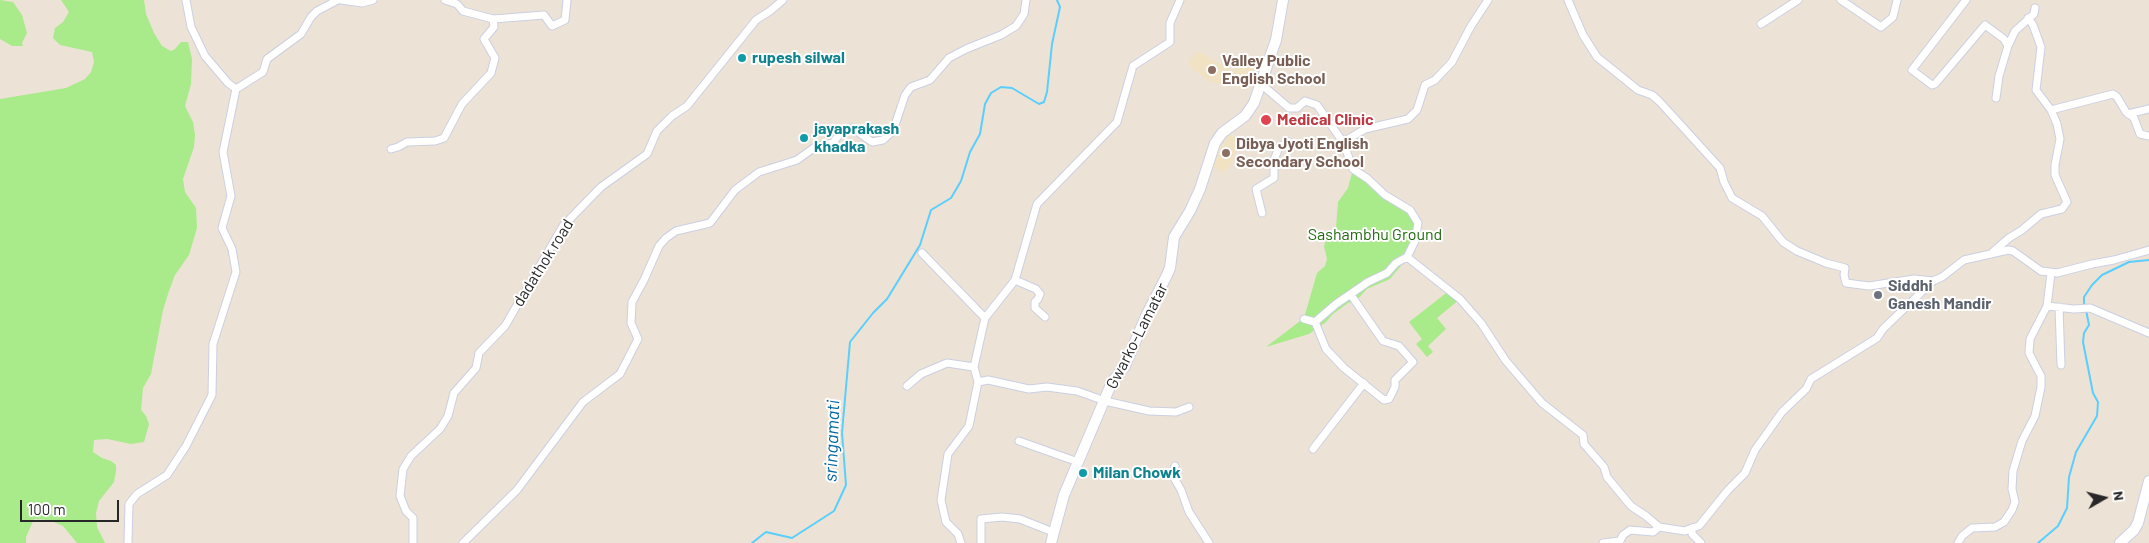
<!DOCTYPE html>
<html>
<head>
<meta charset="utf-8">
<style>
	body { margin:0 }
	#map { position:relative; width:2149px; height:543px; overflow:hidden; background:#ece3d6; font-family:Barlow,sans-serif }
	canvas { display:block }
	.north { position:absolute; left:2079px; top:473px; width:50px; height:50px; -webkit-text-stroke:4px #fff; paint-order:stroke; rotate:82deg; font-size:14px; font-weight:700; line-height:20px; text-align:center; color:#272727 }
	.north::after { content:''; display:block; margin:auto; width:18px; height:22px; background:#272727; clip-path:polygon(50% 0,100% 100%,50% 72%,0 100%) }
	.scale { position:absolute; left:20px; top:500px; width:99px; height:22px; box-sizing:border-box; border:2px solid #272727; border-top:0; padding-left:6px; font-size:15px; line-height:18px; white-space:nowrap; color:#272727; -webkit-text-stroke:4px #fff; paint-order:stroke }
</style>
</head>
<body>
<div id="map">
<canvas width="2149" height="543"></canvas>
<div class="north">N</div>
<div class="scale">100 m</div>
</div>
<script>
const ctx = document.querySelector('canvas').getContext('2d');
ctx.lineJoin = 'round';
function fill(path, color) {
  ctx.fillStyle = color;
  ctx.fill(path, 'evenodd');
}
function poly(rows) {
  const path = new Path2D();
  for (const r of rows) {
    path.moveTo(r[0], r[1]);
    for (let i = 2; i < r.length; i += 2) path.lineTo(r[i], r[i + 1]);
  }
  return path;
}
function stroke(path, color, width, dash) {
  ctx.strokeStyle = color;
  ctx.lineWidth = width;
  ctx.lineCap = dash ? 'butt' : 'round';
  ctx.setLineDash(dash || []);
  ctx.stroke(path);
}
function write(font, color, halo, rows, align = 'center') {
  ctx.font = font + ' Barlow,sans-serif';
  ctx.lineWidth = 4;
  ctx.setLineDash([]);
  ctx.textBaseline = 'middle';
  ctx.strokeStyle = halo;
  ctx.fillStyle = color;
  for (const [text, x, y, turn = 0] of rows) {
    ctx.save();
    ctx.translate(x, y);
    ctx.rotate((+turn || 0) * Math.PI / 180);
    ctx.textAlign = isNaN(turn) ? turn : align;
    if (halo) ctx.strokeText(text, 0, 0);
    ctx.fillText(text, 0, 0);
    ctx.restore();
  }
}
const education = poly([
	[1198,51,1234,72,1240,61,1255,67,1245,91,1231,85,1228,87,1209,81,1191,68,1188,62],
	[1229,134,1240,141,1232,163,1223,173,1213,167,1219,150]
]);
const green = poly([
	[0,0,13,2,22,15,27,33,22,43,23,46,12,46,0,39],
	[61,0,144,0,146,14,154,33,162,46,171,51,175,49,181,42,188,42,192,59,191,84,185,106,193,122,195,135,194,147,183,179,185,192,196,208,197,228,189,255,175,275,169,291,163,310,151,374,143,388,141,410,146,416,149,424,144,442,131,444,107,439,94,440,93,452,102,458,111,461,116,465,116,471,114,482,99,501,96,513,97,527,105,543,77,543,63,526,49,520,34,519,26,537,26,543,0,543,0,99,66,88,85,79,91,72,94,62,92,52,60,45,53,38,55,28,63,22,69,12],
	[1353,169,1410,210,1418,223,1410,255,1390,279,1367,289,1356,301,1348,303,1333,314,1326,322,1309,334,1266,347,1304,318,1317,273,1325,266,1327,259,1324,247,1325,242,1336,228,1338,202,1348,188],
	[1450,290,1460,299,1437,318,1446,329,1428,346,1433,352,1427,357,1416,344,1422,339,1409,322]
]);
const stream = poly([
	[2084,305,2084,297,2092,285,2102,275,2129,262,2149,260],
	[752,543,766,532,792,538,834,511,846,485,842,433,850,342,873,313,887,299,920,245,931,210,951,198,961,181,970,152,980,134,985,104,991,93,1001,87,1012,88,1039,104,1044,102,1047,92,1052,44,1060,7,1057,0],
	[2038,543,2058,526,2067,508,2069,477,2076,452,2097,416,2098,402,2093,393,2083,342,2084,333,2089,325,2086,310]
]);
const street = poly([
	[341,0,362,3,373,0],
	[445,0,457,4,463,11,493,19,544,15,552,26,565,20,567,0],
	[1568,0,1583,35,1597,57,1638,90,1652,95,1659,101,1720,168,1724,182,1732,198,1762,216,1783,242,1797,251,1826,263,1845,268,1844,275,1846,283,1869,286,1914,279,1933,281,1942,277,1964,260,2008,250,2013,251,2041,271,2057,273,2092,264,2114,260,2149,250],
	[1841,0,1881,27,1893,17,1897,0],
	[1966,0,1912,70,1932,85,1935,84,1985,25,2004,39,2008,46,1999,76,1996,98],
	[1761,24,1798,0],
	[2008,46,2015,31,2034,14,2035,8],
	[1261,84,1289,108,1297,108,1305,101,1317,105,1343,142,1365,129,1408,119,1417,110,1425,85,1435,80,1452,62,1471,26,1488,0],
	[236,89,263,72,267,59,301,34,311,17,317,11,338,0],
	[2051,110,2113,94,2117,97,2126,112,2134,118,2140,134,2149,136],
	[2128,114,2149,109],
	[1343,142,1353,169,1368,179,1385,195,1410,210,1418,223,1415,241,1407,257,1460,299,1481,323,1506,361,1542,403,1583,435,1584,444,1604,467,1607,477,1631,506,1646,516,1659,527,1685,531,1692,528,1692,534,1701,543],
	[391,149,398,147,407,142,435,141,444,138,462,104,491,73,495,58,484,39,494,27,493,19],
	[1262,213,1256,189,1274,178,1274,160,1279,147,1289,142],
	[1993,252,2009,238,2022,230,2041,214,2062,209,2067,202,2055,175,2055,165,2060,139,2057,124,2051,110,2036,90,2041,47,2033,25,2028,18],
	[922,253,985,318],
	[1015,280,1036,289,1040,294,1038,299,1035,302,1035,308,1045,317],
	[2047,306,2074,309,2090,308,2149,333],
	[2059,307,2061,365],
	[1304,319,1315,322,1336,304,1368,282,1387,273,1396,263,1407,257],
	[1315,322,1326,349,1344,368,1384,400,1389,399,1395,387,1395,380,1413,362,1399,346,1383,341,1351,295],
	[978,382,988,380,1029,389,1047,387,1077,391,1105,401,1149,411,1176,412,1189,407],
	[907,386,921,374,947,363,974,367],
	[1019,441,1078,462],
	[1313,449,1364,383],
	[1175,466,1172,474,1181,490,1189,512,1209,543],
	[1692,528,1699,526,1728,490,1745,473,1755,450,1782,412,1806,389,1811,379,1877,338,1883,329,1933,281],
	[128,543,129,504,137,494,167,475,186,446,212,395,213,344,236,272,232,249,222,228,231,196,223,152,236,89,228,83,205,56,191,27,186,0],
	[413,543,413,518,406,511,400,496,403,469,411,456,440,429,448,416,454,393,476,368,479,353,505,326,563,226,601,187,647,154,657,131,672,116,687,106,756,20,770,11,783,0],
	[463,543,517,490,583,402,620,374,638,339,631,323,632,302,644,280,659,246,666,238,676,231,710,223,735,190,759,172,797,160,815,147,833,143,843,129,852,128,872,142,883,140,893,131,905,95,911,87,930,80,949,58,966,49,1001,35,1016,26,1024,14,1026,0],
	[961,543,958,534,946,522,941,500,948,454,969,426,978,382,974,367,985,318,1015,280,1037,204,1117,122,1133,66,1170,42,1170,23,1180,0],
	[981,543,981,519,1002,517,1020,519,1053,532],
	[1603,543,1620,541,1623,535,1630,530,1653,532,1659,527],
	[1958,543,1962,536,1972,528,1995,527,2004,522,2012,510,2015,502,2012,489,2013,471,2022,441,2035,416,2041,387,2041,376,2029,353,2030,339,2047,306,2051,273]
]);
const secondary = poly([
	[1051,543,1064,495,1112,382,1125,366,1146,316,1166,277,1170,268,1174,237,1190,211,1200,189,1215,143,1222,133,1245,116,1254,103,1276,40,1283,0],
	[2120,543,2134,530,2138,523,2149,481]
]);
const markers = [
	[742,58,5,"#0f9aa8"],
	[1212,70,5,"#8d6e63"],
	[1266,120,6,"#e0444e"],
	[804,138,5,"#0f9aa8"],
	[1226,153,5,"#8d6e63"],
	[1878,295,5,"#6b7280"],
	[1083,473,5,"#0f9aa8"]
];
const cultureNames = [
	["rupesh silwal",752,58],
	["jayaprakash",814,129],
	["khadka",814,147],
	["Milan Chowk",1093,473]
];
const educationNames = [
	["Valley Public",1222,61],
	["English School",1222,79],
	["Dibya Jyoti English",1236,144],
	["Secondary School",1236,162]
];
const healthNames = [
	["Medical Clinic",1277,120]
];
const parkNames = [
	["Sashambhu Ground",1375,235]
];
const streetNames = [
	["dadathok road",543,263,-58],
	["Gwarko-Lamatar",1137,336,-63]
];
const worshipNames = [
	["Siddhi",1888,286],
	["Ganesh Mandir",1888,304]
];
const waterNames = [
	["sringamati",832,441,-88]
];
fill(education, '#f0e2c2');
fill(green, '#a9ea8b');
stroke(stream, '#5acefc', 2);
stroke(street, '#cbcfe2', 9);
stroke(secondary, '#cbcfe2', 12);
stroke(street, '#fff', 7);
stroke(secondary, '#fff', 10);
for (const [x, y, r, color] of markers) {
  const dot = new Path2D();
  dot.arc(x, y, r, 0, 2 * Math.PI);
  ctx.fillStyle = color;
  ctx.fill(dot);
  stroke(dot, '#fff', 2);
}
write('bold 16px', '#0d838f', '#fff', cultureNames, 'left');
write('bold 16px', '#785e54', '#fff', educationNames, 'left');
write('bold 16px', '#be3a42', '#fff', healthNames, 'left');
write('16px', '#226a11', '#fff', parkNames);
write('16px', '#272727', '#fff', streetNames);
write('bold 16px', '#5b616d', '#fff', worshipNames, 'left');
write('italic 18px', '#0067a1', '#fff', waterNames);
</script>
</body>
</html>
